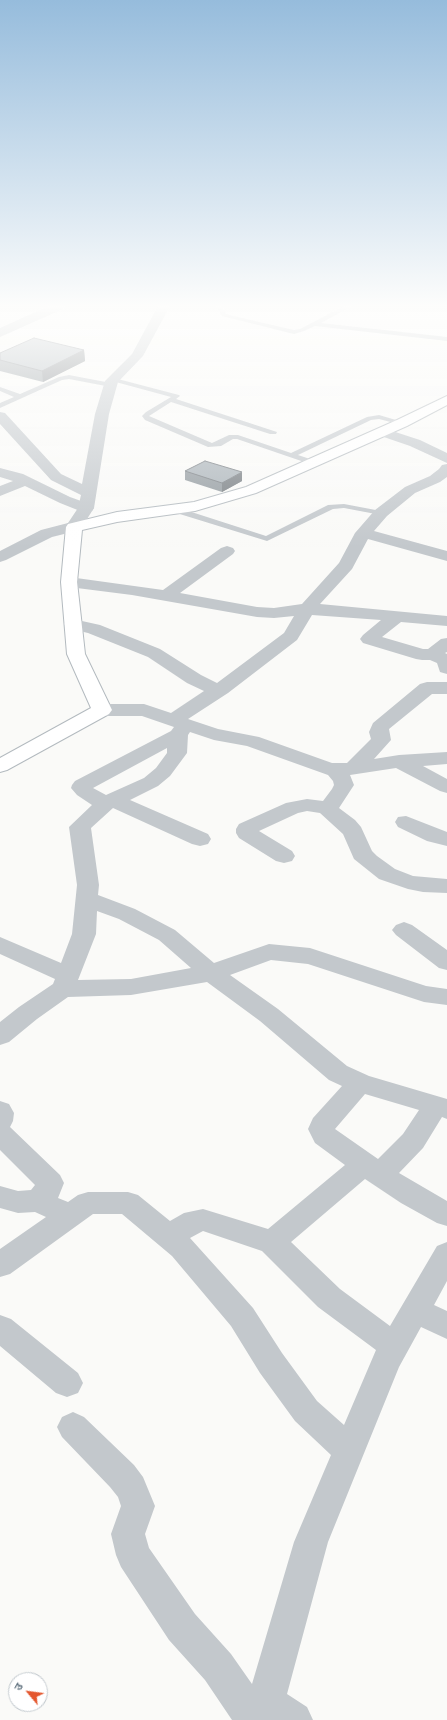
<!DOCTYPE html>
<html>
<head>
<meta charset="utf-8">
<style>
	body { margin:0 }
	#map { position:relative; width:447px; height:1720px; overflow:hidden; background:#fafaf8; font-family:Helvetica,"Noto Sans Devanagari",sans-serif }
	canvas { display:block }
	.north { position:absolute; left:8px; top:1672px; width:40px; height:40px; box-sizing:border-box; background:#fff; border:1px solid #c1c8cd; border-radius:50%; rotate:299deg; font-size:11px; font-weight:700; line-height:16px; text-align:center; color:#657683 }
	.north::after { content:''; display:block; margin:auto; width:14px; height:18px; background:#e4572e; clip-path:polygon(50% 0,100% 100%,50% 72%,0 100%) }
</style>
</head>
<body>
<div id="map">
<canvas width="447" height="1720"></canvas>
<div class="north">उ</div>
</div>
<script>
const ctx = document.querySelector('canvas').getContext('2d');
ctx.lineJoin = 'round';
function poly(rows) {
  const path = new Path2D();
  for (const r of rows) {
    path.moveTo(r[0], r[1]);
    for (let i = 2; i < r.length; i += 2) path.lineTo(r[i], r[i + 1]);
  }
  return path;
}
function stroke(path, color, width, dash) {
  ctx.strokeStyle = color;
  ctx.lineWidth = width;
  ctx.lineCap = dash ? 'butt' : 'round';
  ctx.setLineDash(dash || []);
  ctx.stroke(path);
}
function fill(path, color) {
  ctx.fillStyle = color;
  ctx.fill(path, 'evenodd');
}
const service = poly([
	[216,306,222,306,226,314,229,315,294,330,300,329,344,306,352,306,321,323,447,337,447,341,315,326,304,331,294,334,222,316,216,306],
	[69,375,111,383,114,385,111,387,69,379,62,380,0,408,0,403,14,397,0,391,0,387,20,394,59,377,69,375],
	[114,378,179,395,180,396,176,399,277,432,276,434,270,434,171,402,149,416,212,443,229,435,238,435,291,453,367,417,379,415,406,423,402,425,379,419,371,420,298,455,316,461,317,463,313,465,237,439,233,439,221,446,208,447,145,420,142,416,146,412,171,397,112,381,112,379,114,378],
	[344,504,381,511,385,513,381,515,344,508,333,509,267,541,170,511,169,509,170,507,176,507,266,536,328,505,344,504]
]);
const minor = poly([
	[383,428,420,440,447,453,447,463,410,446,378,435,376,432,378,429,383,428],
	[447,464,447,477,440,482,415,493,387,516,374,531,447,551,447,561,368,539,352,569,320,604,447,616,447,626,401,622,382,637,423,649,428,649,441,639,447,638,447,652,445,653,447,654,447,674,440,672,437,663,430,660,422,660,416,659,363,643,360,639,363,635,381,620,312,615,297,640,228,693,188,719,218,729,259,737,332,763,347,763,371,739,369,732,373,723,420,684,427,682,447,682,447,694,432,694,389,729,391,740,374,759,399,755,447,752,447,764,423,766,447,779,447,793,440,791,396,768,350,775,354,785,339,808,355,820,361,827,372,851,377,856,395,869,413,876,447,879,447,893,423,892,408,889,379,879,354,859,343,834,320,813,307,811,298,813,259,831,292,851,295,856,292,861,284,863,276,861,239,838,236,833,236,829,239,824,286,803,307,799,323,801,332,789,334,785,333,781,328,775,247,746,214,740,190,732,188,735,187,753,170,776,158,786,130,800,208,834,211,839,208,844,200,846,192,844,113,808,91,828,99,885,98,895,135,909,175,930,214,963,269,944,310,948,426,986,447,989,447,1005,424,1002,308,964,271,960,230,975,278,1009,347,1066,369,1076,447,1099,447,1119,442,1117,423,1148,399,1173,447,1201,447,1226,437,1223,401,1203,365,1179,291,1242,340,1289,390,1326,437,1246,447,1242,447,1281,434,1305,447,1311,447,1339,421,1327,399,1367,328,1542,287,1694,307,1707,313,1720,232,1720,205,1680,169,1640,121,1567,116,1555,111,1534,121,1506,118,1497,110,1487,62,1437,57,1427,62,1417,73,1412,84,1417,134,1465,143,1477,155,1506,145,1534,149,1548,195,1614,231,1654,252,1684,294,1542,331,1455,295,1421,260,1373,231,1326,172,1256,122,1214,93,1214,10,1274,0,1277,0,1249,46,1217,35,1212,18,1213,0,1208,0,1186,18,1191,31,1190,35,1185,0,1150,0,1101,9,1104,14,1113,13,1121,10,1127,60,1175,64,1183,58,1198,68,1202,78,1195,88,1192,128,1192,138,1195,170,1221,184,1213,203,1209,268,1229,345,1165,315,1143,308,1129,313,1118,342,1086,329,1080,260,1021,207,982,131,995,68,997,37,1019,9,1042,0,1045,0,1022,19,1007,53,984,55,979,0,954,0,937,61,963,72,934,77,885,69,827,92,805,77,795,71,788,72,785,75,781,171,731,174,727,142,716,102,716,95,714,92,710,95,706,102,704,144,704,171,713,204,691,187,683,148,657,88,633,67,628,64,624,67,620,73,619,100,625,160,649,201,675,217,683,284,633,294,616,274,618,257,617,132,595,69,587,63,586,61,582,63,578,69,577,163,590,221,548,227,546,233,548,235,551,233,554,180,593,257,607,274,608,302,604,339,563,355,533,375,510,405,487,430,476,439,469,442,465,447,464],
	[167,748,167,753,156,768,144,778,106,795,93,788,167,748],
	[97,911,119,919,159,940,191,968,131,979,78,980,96,934,97,911],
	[365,1094,419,1110,403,1134,378,1159,335,1129,365,1094],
	[203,1231,262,1251,318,1307,376,1350,344,1425,317,1401,282,1353,253,1308,190,1238,203,1231],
	[0,468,23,474,70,497,92,505,94,508,92,511,86,513,80,511,60,503,25,486,0,496,0,486,13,481,0,477,0,468],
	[406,816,447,832,447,846,427,841,398,827,395,822,398,817,406,816],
	[404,922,412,925,447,950,447,970,439,968,396,935,392,930,396,925,404,922],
	[0,1315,11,1319,78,1373,83,1383,78,1393,67,1397,56,1393,0,1346,0,1315]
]);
const tertiary = poly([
	[49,306,65,306,63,309,0,337,0,328,49,306],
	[158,306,170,306,143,356,118,382,109,414,94,508,80,530,52,537,6,560,0,562,0,551,41,530,68,523,78,508,81,495,51,480,0,424,0,412,5,413,61,474,82,484,95,414,105,381,132,354,158,306]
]);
const secondary = poly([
	[447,396,447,405,407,426,256,493,195,511,117,522,82,530,77,582,85,654,112,710,109,714,7,770,0,772,0,758,91,708,67,654,61,582,66,527,68,524,117,512,194,502,246,487,397,420,447,396]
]);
const wall = poly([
	[84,350,85,361,43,382,0,371,0,353],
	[185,471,242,481,222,492,185,480]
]);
const shadedWall = poly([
	[84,350,85,361,43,382,42,371],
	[242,472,242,481,222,492,222,483]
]);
const building = poly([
	[34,338,84,350,42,371,0,360,0,353,34,338],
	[205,461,242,472,222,483,185,471,205,461]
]);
stroke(secondary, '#b3babf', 2);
fill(service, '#c3c8cc');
fill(minor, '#c3c8cc');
fill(tertiary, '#c3c8cc');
fill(secondary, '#fff');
fill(wall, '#929a9f');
fill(shadedWall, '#777d82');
fill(building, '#aab3b9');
stroke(building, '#777d82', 1);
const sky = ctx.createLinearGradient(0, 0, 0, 547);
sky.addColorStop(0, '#96bcdc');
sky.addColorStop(0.56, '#fdfdfc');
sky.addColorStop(1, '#fdfdfc00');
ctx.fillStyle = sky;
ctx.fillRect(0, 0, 447, 547);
</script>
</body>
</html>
